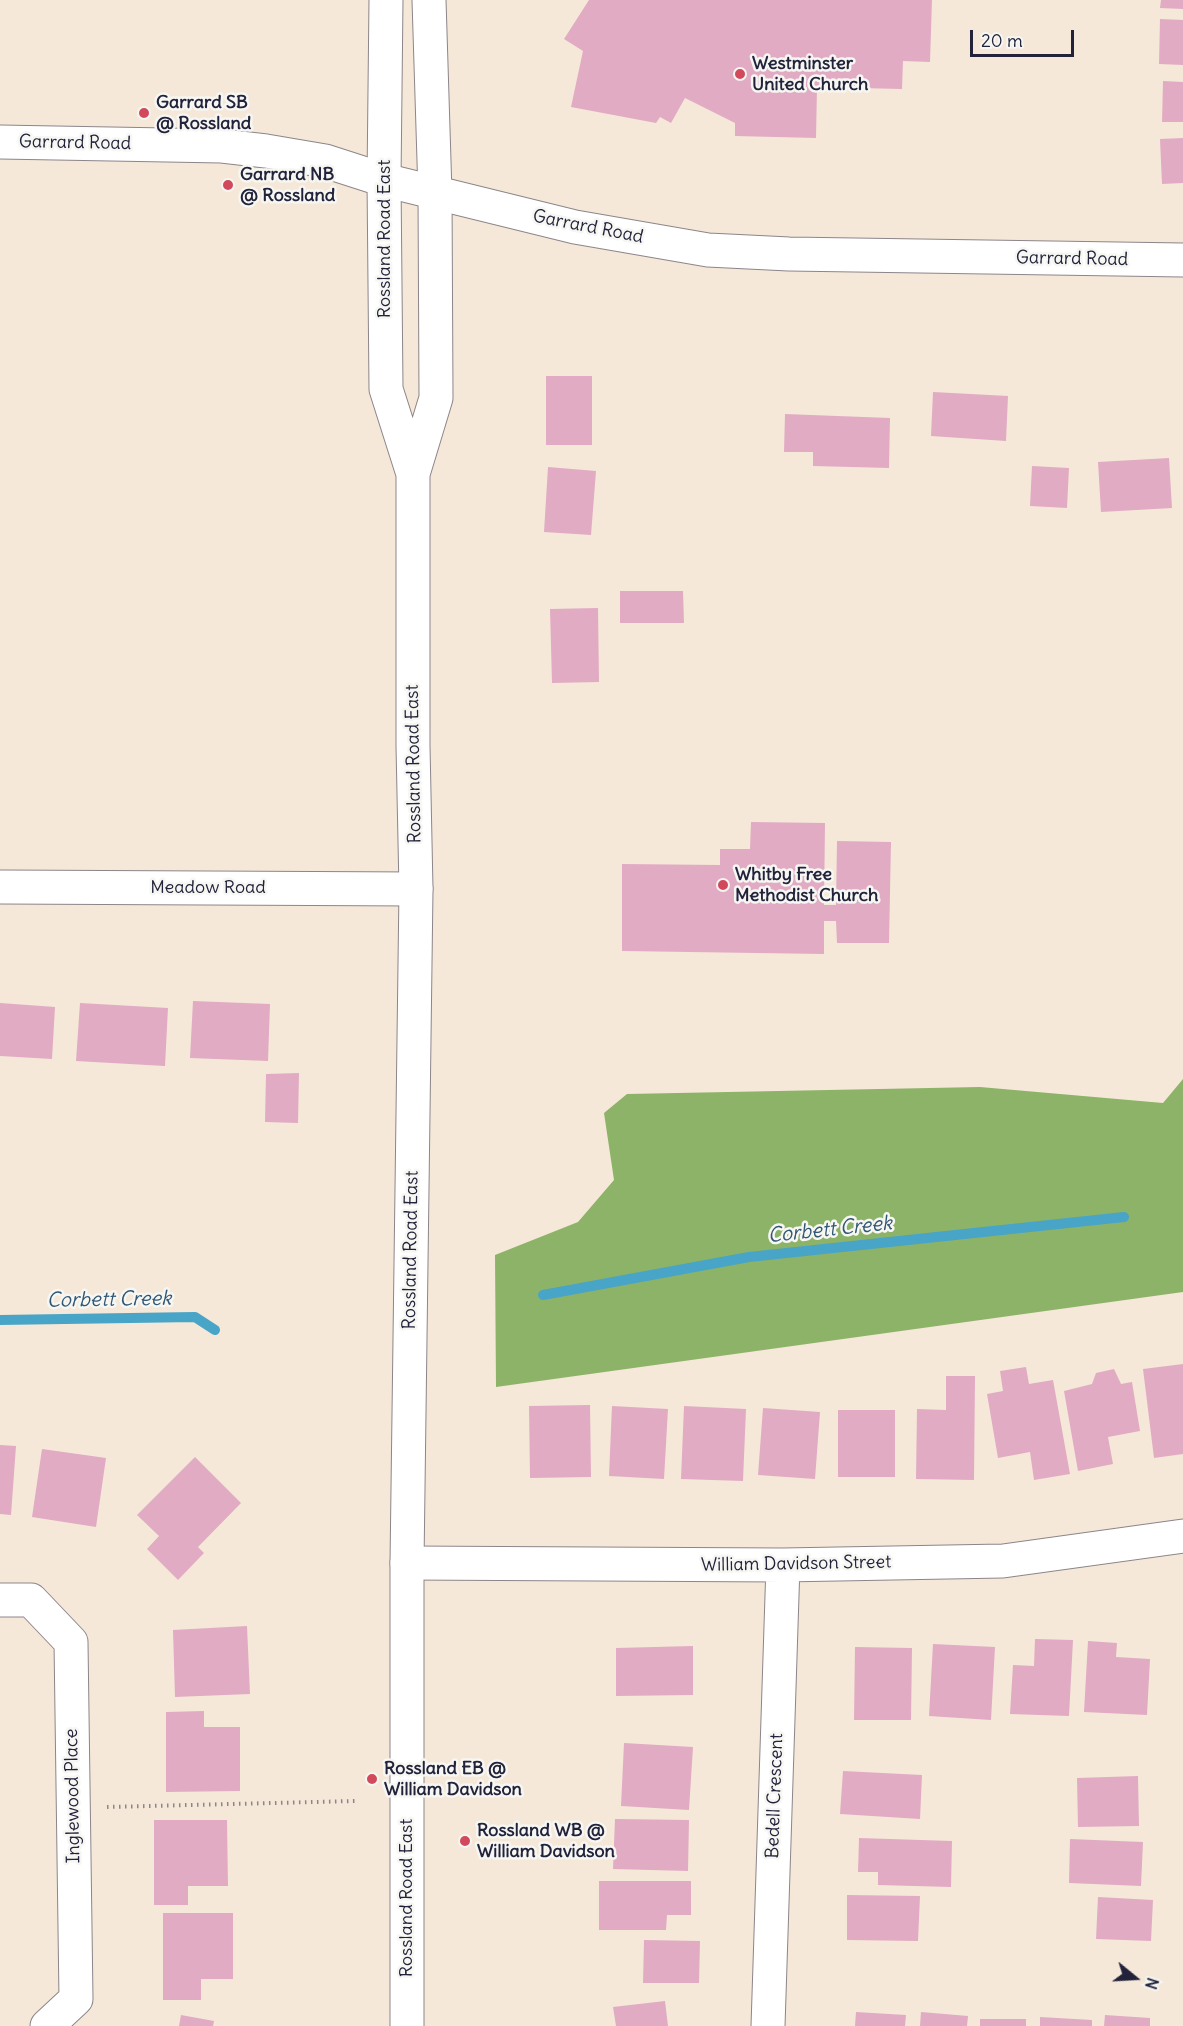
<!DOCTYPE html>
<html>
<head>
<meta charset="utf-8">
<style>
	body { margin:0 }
	#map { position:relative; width:1183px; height:2026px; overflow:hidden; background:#f5e8d8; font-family:Delius,sans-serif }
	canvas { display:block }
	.north { position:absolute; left:1105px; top:1948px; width:60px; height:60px; -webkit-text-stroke:4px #f6f6f2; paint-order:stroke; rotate:108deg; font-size:16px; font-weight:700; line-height:24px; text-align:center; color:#22223b }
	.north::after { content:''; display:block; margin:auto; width:21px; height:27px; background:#22223b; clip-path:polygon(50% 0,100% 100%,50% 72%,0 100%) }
	.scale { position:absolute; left:970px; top:30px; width:104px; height:27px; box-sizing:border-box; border:3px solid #22223b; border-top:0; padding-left:8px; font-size:18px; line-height:21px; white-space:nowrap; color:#22223b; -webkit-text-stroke:4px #f6f6f2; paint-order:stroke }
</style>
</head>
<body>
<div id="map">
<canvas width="1183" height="2026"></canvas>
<div class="north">N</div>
<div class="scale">20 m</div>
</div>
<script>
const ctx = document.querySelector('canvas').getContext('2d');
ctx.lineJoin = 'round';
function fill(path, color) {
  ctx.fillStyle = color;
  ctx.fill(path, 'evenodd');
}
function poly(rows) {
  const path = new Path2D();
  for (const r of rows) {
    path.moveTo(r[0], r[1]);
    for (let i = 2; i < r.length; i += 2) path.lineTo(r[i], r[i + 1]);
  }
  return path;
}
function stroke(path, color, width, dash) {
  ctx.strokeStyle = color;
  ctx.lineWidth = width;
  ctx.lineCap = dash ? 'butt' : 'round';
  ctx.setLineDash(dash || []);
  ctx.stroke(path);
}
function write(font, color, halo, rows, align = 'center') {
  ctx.font = font + ' Delius,sans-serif';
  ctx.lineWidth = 5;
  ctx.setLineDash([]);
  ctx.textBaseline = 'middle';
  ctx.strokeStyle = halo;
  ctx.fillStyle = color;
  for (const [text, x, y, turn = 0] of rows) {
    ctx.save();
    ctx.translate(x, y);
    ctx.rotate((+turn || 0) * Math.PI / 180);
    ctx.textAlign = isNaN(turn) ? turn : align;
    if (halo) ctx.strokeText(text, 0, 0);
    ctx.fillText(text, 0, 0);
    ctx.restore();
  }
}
const forest = poly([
	[1183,1079,1183,1292,496,1387,495,1255,578,1222,614,1180,604,1113,627,1094,980,1087,1163,1103]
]);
const stream = poly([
	[543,1295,749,1257,1124,1217],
	[0,1320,195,1317,215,1330]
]);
const building = poly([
	[589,0,932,0,930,62,903,61,902,89,817,87,816,138,735,136,735,123,685,98,671,123,660,117,656,123,571,107,583,51,564,39],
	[1161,0,1183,0,1183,9,1160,8],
	[1160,19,1183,20,1183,65,1159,64],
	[1163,81,1183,82,1183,122,1162,122],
	[1183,138,1183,183,1162,184,1160,139],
	[546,376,592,376,592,445,546,445],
	[933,392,1008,396,1006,441,931,436],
	[785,414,890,418,889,468,813,466,813,452,784,452],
	[1169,458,1172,508,1101,512,1098,462],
	[1032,466,1069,468,1067,508,1030,506],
	[548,467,596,471,591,535,544,532],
	[620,591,683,591,684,623,620,623],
	[598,608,599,682,552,683,550,609],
	[751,822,825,823,824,905,836,905,837,841,891,842,889,943,837,943,836,921,824,921,824,954,622,951,622,864,720,865,720,849,750,849],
	[193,1001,270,1004,268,1061,190,1058],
	[0,1003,55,1007,52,1059,0,1056],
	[80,1003,168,1008,165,1066,76,1061],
	[299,1073,298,1123,265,1122,266,1074],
	[1183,1364,1183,1454,1154,1458,1143,1369],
	[1026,1367,1029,1384,1053,1380,1070,1474,1034,1480,1030,1452,998,1458,987,1394,1003,1391,1000,1371],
	[1114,1369,1121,1384,1132,1382,1140,1431,1108,1437,1113,1464,1078,1471,1064,1391,1092,1384,1096,1373],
	[946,1376,975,1376,974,1480,916,1479,917,1409,946,1410],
	[590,1405,591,1477,530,1478,529,1406],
	[612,1406,668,1409,664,1479,609,1476],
	[684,1406,746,1409,743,1481,681,1479],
	[763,1408,820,1412,815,1479,758,1475],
	[838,1410,895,1410,895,1477,838,1477],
	[0,1445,16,1446,11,1515,0,1514],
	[42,1449,106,1458,96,1527,32,1517],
	[195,1457,241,1503,198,1547,204,1553,178,1580,147,1549,159,1536,137,1515],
	[247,1626,250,1694,175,1697,173,1630],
	[1035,1639,1073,1640,1069,1716,1010,1714,1013,1665,1034,1666],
	[1088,1641,1117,1643,1116,1657,1150,1659,1147,1715,1084,1712],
	[933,1644,995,1647,991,1720,929,1716],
	[693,1646,693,1695,616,1696,616,1648],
	[855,1647,912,1648,911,1720,854,1720],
	[204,1711,204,1727,240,1727,240,1791,166,1792,166,1712],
	[624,1743,693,1747,689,1810,621,1806],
	[843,1771,922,1775,920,1819,840,1814],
	[1138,1776,1139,1826,1078,1827,1077,1778],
	[615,1819,689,1820,688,1871,613,1869],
	[154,1820,227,1820,228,1886,188,1886,188,1905,154,1905],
	[859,1838,952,1841,951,1887,878,1885,878,1872,858,1872],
	[1070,1839,1143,1842,1141,1886,1069,1883],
	[599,1881,691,1881,691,1915,667,1915,666,1930,599,1930],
	[847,1895,920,1896,918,1941,847,1940],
	[1098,1897,1153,1900,1151,1941,1096,1939],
	[163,1913,233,1913,233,1979,201,1979,201,2000,163,2000],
	[644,1940,700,1941,699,1983,643,1983],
	[665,2001,668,2026,616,2026,613,2007],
	[856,2012,906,2015,905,2026,855,2026],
	[921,2012,968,2016,967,2026,920,2026],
	[181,2015,214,2021,213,2026,179,2026],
	[1105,2015,1150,2018,1150,2026,1104,2026],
	[1040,2017,1092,2020,1092,2026,1040,2026],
	[980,2019,1026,2019,1026,2026,980,2026]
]);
const path = poly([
	[107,1807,356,1801]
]);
const minor = poly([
	[0,142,222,146,266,151,325,161,384,180,575,227,708,250,789,254,1183,260],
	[0,887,416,889],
	[407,1563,783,1565,1003,1561,1183,1536],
	[0,1600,31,1600,71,1642,76,1999,47,2026],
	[768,2026,783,1565]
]);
const major = poly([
	[386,0,384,180,386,389,413,474],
	[407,2026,407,1563,416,889,413,746,413,474,436,398,435,193,429,0]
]);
const markers = [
	[740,74,6,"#d1495b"],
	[144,113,6,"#d1495b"],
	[228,185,6,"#d1495b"],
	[723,885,6,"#d1495b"],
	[372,1779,6,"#d1495b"],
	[465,1841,6,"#d1495b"]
];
const poiNames = [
	["Westminster",752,64],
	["United Church",752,85],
	["Garrard SB",156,103],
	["@ Rossland",156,124],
	["Garrard NB",240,175],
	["@ Rossland",240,196],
	["Whitby Free",735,875],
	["Methodist Church",735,896],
	["Rossland EB @",384,1769],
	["William Davidson",384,1790],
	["Rossland WB @",477,1831],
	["William Davidson",477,1852]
];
const streetNames = [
	["Garrard Road",75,143,1],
	["Garrard Road",588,227,11],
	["Rossland Road East",385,239,-90],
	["Garrard Road",1072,259,1],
	["Rossland Road East",414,764,-91],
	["Meadow Road",208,888],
	["Rossland Road East",411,1250,-89],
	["William Davidson Street",796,1564,-1],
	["Inglewood Place",73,1796,-91],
	["Bedell Crescent",775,1796,-88],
	["Rossland Road East",407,1898,-90]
];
const waterNames = [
	["Corbett Creek",830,1230,-6],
	["Corbett Creek",109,1300,-1]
];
fill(forest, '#8db368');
stroke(stream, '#48a5c7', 10);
fill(building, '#e1abc4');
stroke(minor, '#8c858a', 35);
stroke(major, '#8c858a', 35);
stroke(path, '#8c858a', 4, [1.5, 4.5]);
stroke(minor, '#fff', 33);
stroke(major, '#fff', 33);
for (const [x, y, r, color] of markers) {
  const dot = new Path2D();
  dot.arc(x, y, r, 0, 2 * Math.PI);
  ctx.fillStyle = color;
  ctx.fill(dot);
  stroke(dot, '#f6f6f2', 2);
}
write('bold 18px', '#22223b', '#f6f6f2', poiNames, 'left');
write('18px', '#22223b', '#f6f6f2', streetNames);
write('italic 20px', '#315673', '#f6f6f2', waterNames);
</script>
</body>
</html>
